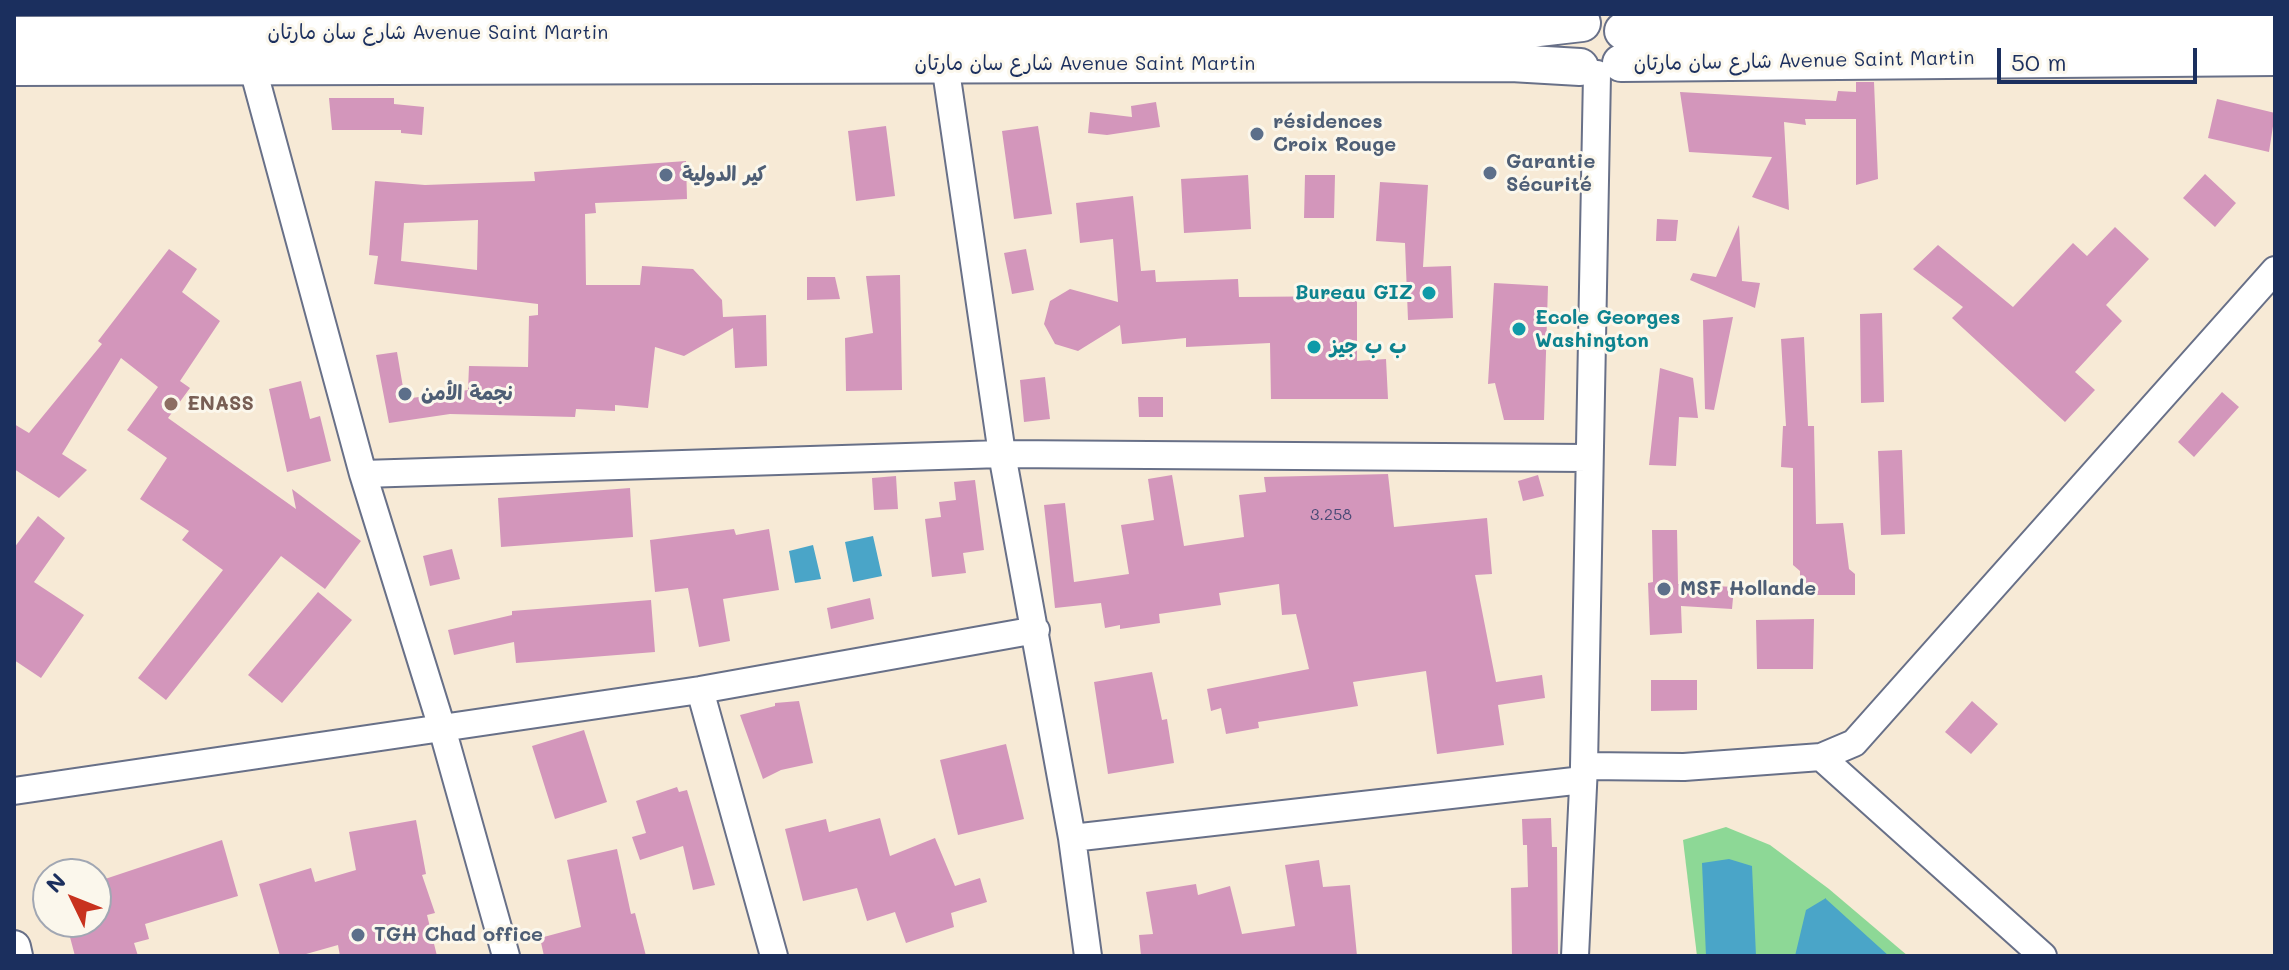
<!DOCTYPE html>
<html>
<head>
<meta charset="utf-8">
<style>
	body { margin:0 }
	#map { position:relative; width:2289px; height:970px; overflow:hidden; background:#f7ead6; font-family:Mali,sans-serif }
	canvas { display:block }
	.frame { position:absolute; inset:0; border:16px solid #1b2f5e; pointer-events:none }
	.north { position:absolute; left:32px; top:858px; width:80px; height:80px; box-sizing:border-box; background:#fbf7ec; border:2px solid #a1a7b3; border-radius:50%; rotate:313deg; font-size:22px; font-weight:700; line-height:32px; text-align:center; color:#1b2f5e }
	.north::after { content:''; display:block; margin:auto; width:28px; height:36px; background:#c8321e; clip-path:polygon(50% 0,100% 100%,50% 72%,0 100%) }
	.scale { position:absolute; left:1997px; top:48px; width:200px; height:36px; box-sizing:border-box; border:4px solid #1b2f5e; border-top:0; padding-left:10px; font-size:24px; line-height:28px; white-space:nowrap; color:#1b2f5e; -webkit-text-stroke:6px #fbf7ec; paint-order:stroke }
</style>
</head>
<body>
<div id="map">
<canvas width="2289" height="970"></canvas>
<div class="frame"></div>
<div class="north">N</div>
<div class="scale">50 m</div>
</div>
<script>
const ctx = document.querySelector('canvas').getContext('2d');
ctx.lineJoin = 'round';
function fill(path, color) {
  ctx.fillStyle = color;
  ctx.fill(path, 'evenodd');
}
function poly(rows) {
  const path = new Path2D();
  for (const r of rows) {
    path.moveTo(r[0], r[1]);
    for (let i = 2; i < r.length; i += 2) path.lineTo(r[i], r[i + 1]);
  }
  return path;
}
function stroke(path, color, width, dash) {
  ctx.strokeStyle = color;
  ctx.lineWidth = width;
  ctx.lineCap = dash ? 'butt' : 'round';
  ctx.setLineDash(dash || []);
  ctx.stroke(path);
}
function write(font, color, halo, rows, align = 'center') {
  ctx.font = font + ' Mali,"Playpen Sans Arabic",sans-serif';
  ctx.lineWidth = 6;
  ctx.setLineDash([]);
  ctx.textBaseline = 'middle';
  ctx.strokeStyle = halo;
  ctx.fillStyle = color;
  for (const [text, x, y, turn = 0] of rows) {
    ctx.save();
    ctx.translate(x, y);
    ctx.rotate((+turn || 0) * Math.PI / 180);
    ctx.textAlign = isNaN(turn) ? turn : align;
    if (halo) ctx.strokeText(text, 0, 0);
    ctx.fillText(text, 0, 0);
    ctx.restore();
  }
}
const green = poly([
	[1726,827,1770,845,1829,889,1908,956,1697,956,1683,840]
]);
const water = poly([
	[873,536,882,576,853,582,845,542],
	[813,545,821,579,795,583,789,551],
	[1729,859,1752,866,1756,956,1706,956,1702,863],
	[1826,898,1826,899,1889,956,1795,956,1806,910]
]);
const building = poly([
	[1856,82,1874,82,1878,179,1856,185,1856,119,1805,119,1806,125,1784,122,1789,210,1752,197,1772,157,1689,152,1680,92,1836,101,1838,91,1856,92],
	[329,98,394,98,394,104,424,107,422,135,401,133,401,130,332,130],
	[2217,99,2275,113,2269,152,2208,138],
	[1156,102,1160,127,1107,135,1088,133,1090,112,1132,117,1131,106],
	[886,126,895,196,856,201,848,131],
	[1038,126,1052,214,1014,219,1002,131],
	[686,161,687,199,595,203,596,213,585,214,586,285,640,285,642,266,693,269,722,300,723,317,766,315,767,366,735,368,733,328,684,356,655,347,648,408,615,405,615,411,576,409,575,417,450,414,389,423,376,355,397,352,405,399,468,390,469,366,528,367,529,316,538,315,538,304,374,284,378,256,369,255,375,181,425,185,535,181,534,172],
	[478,220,477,270,401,261,404,223],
	[2205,174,2236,203,2215,227,2183,198],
	[1248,175,1251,229,1184,233,1181,179],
	[1305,175,1335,175,1334,218,1304,218],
	[1380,182,1428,185,1423,267,1451,266,1453,318,1408,320,1405,243,1376,241],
	[1133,196,1141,271,1155,270,1156,282,1238,279,1239,297,1357,296,1357,361,1386,359,1388,399,1271,399,1270,343,1186,347,1186,338,1122,344,1120,325,1078,351,1055,344,1044,324,1050,301,1070,289,1118,302,1113,239,1080,243,1076,203],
	[1657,219,1678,220,1676,241,1656,241],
	[1739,225,1742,281,1760,283,1755,308,1690,280,1693,273,1716,277],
	[2115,227,2149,259,2106,305,2122,321,2075,372,2095,390,2065,422,1952,318,1963,307,1913,269,1938,245,2013,307,2073,243,2087,256],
	[169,249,197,269,182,292,220,321,180,381,190,388,168,418,296,509,292,489,361,541,325,589,281,556,166,700,138,678,223,570,182,540,189,531,140,499,167,458,127,430,158,387,121,358,62,454,87,470,59,498,14,469,14,424,29,433,102,344,98,341],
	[1026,249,1034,290,1012,294,1004,253],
	[900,275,902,390,846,391,845,338,873,333,866,276],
	[807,277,835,277,840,299,807,300],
	[1494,283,1548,286,1544,420,1504,420,1495,383,1488,384],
	[1882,313,1884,402,1861,403,1860,314],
	[1733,317,1714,410,1705,409,1703,320],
	[1804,337,1808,426,1814,426,1816,524,1843,523,1849,569,1855,574,1855,595,1800,595,1800,571,1793,565,1793,468,1781,467,1783,426,1786,426,1781,339],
	[1660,368,1693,378,1698,418,1679,417,1676,466,1649,465],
	[1045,377,1050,419,1024,422,1020,380],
	[301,381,310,419,320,416,331,461,287,472,269,389],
	[2222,392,2239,407,2194,457,2178,442],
	[1138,397,1163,397,1163,417,1139,417],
	[1902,450,1905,534,1881,535,1878,451],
	[1388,474,1394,527,1487,518,1492,574,1475,575,1496,682,1542,675,1545,698,1498,705,1504,745,1437,754,1426,671,1353,682,1358,706,1258,722,1259,728,1226,734,1221,708,1211,711,1207,689,1309,669,1296,614,1282,615,1279,584,1219,593,1221,605,1159,614,1160,623,1120,629,1120,625,1105,628,1101,603,1055,608,1044,505,1065,503,1074,582,1129,574,1121,525,1154,520,1148,479,1172,475,1184,546,1244,537,1239,495,1266,492,1264,477],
	[1538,475,1544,496,1523,501,1518,481],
	[896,476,898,509,874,510,872,478],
	[975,480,984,550,963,553,966,573,932,577,925,519,941,517,939,502,956,500,954,482],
	[630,488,633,537,501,547,498,498],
	[38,516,65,538,34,582,84,615,41,678,14,660,14,548],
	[734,529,736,535,769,529,779,590,723,599,730,641,699,647,688,588,655,592,650,540],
	[1652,530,1677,530,1678,584,1734,587,1732,609,1681,606,1682,633,1650,635,1648,583,1653,582],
	[452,549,460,579,430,586,423,556],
	[318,592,352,620,282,703,248,675],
	[870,598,874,619,831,629,827,608],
	[651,600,655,652,516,663,514,642,454,655,448,630,512,615,512,611],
	[1814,619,1813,669,1757,669,1756,620],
	[1152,672,1162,720,1167,719,1174,763,1108,774,1094,682],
	[1651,680,1697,680,1697,710,1651,711],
	[799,701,813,763,781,770,763,779,740,715,775,706,775,703],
	[1972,701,1998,724,1971,754,1945,732],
	[584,730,607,802,555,819,532,746],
	[1006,744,1024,819,958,835,940,760],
	[677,787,679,792,687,790,715,885,693,890,683,846,640,860,632,837,646,833,636,801],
	[880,818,890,856,935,838,955,886,980,878,987,902,951,913,954,927,906,943,895,912,867,921,857,888,803,901,785,829,826,819,829,832],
	[1551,818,1552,847,1557,847,1558,956,1512,956,1511,888,1528,887,1527,845,1523,845,1522,819],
	[416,820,426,874,422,875,435,913,427,915,437,956,340,956,338,945,299,956,280,956,259,884,311,868,315,882,356,870,349,832],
	[222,840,238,896,145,924,149,939,134,943,138,956,75,956,66,922,96,922,96,882],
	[617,849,631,914,635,913,646,956,544,956,540,938,581,927,567,860],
	[1319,860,1323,887,1350,885,1357,956,1141,956,1139,935,1153,934,1146,892,1196,884,1198,895,1230,886,1242,934,1295,926,1285,865]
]);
const minor = poly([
	[945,64,1002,454,1072,838,1088,956],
	[252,65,363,474,442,728,506,956],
	[363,474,1002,454,1588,458],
	[700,690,774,956],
	[1821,757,2043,956],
	[1584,766,1684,767,1821,757,1854,743,2275,270],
	[14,791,700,690,1036,630],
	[1072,838,1583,780],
	[1575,956,1584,766,1597,74]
]);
const tertiary = poly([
	[14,947,16,956]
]);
const secondary = poly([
	[1623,31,2275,31],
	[14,35,1512,31,1582,23],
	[1621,63,2275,57],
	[14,67,1511,63,1580,67]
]);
const markers = [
	[1257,134,8,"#5c6f8a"],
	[1490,173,8,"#5c6f8a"],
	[666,175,8,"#5c6f8a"],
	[1429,293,8,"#0f9aa8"],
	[1519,329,8,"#0f9aa8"],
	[1314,347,8,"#0f9aa8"],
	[405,394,8,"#5c6f8a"],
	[171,404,8,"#8d6e63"],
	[1664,589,8,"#5c6f8a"],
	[358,935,8,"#5c6f8a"]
];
const numberNames = [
	["3.258",1331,515]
];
const streetNames = [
	["شارع سان مارتان Avenue Saint Martin",438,33],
	["شارع سان مارتان Avenue Saint Martin",1804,61,-1],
	["شارع سان مارتان Avenue Saint Martin",1085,64]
];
const serviceNames = [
	["résidences",1273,122],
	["Croix Rouge",1273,145],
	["Garantie",1506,162],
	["Sécurité",1506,185],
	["كير الدولية",682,175],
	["نجمة الأمن",421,394],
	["MSF Hollande",1680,589],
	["TGH Chad office",374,935]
];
const cultureNames = [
	["Bureau GIZ",1413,293,"right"],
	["Ecole Georges",1535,318],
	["Washington",1535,341],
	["ب ب جيز",1330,347]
];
const educationNames = [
	["ENASS",187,404]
];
fill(green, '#8dd896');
fill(water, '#4aa5c8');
fill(building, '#d396bb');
stroke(minor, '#687088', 30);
stroke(tertiary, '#687088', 36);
stroke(secondary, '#687088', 40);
stroke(minor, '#fff', 26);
stroke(tertiary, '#fff', 32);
stroke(secondary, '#fff', 36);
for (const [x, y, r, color] of markers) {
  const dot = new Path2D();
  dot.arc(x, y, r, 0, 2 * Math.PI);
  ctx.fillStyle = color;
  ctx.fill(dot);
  stroke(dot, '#fbf7ec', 3);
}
write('16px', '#494975', null, numberNames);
write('20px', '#1b2f5e', '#fbf7ec', streetNames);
write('bold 20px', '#4e5e75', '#fbf7ec', serviceNames, 'left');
write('bold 20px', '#0d838f', '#fbf7ec', cultureNames, 'left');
write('bold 20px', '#785e54', '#fbf7ec', educationNames, 'left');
</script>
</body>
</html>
